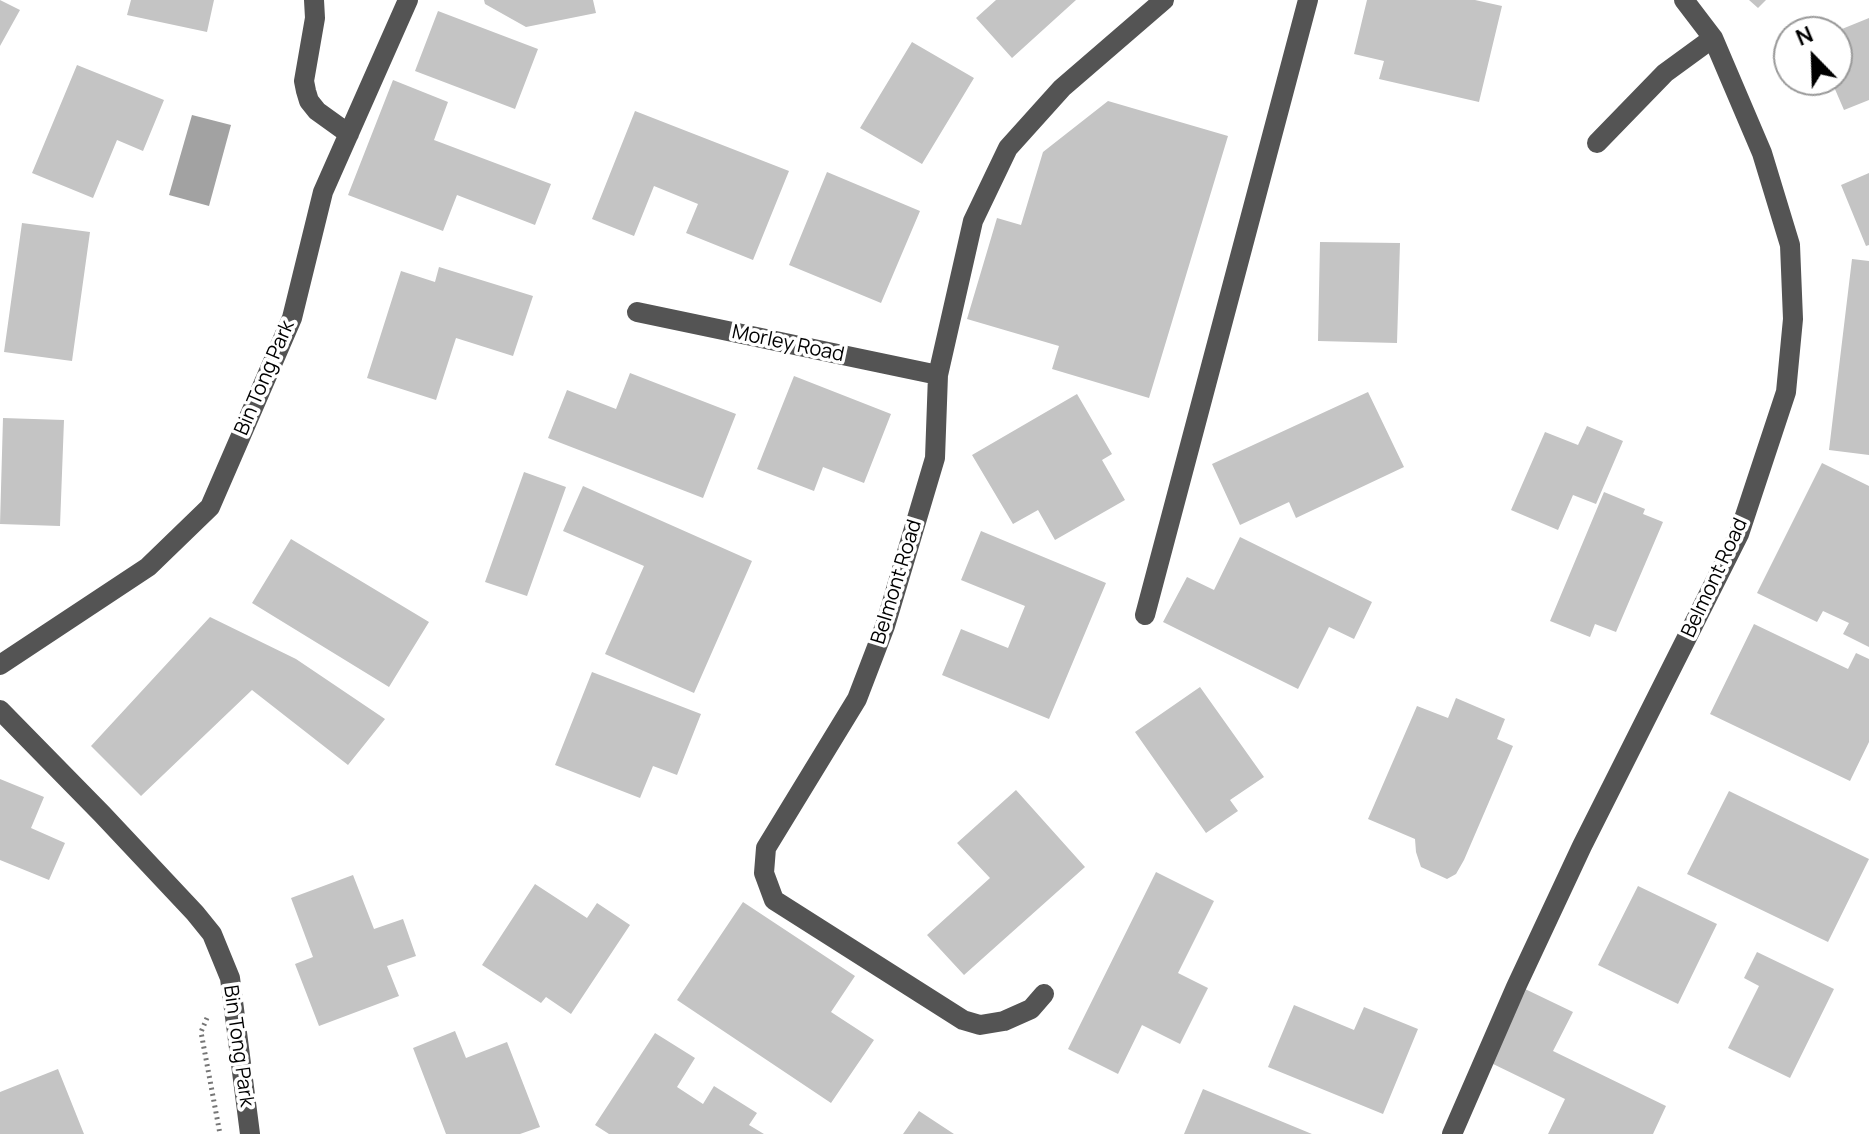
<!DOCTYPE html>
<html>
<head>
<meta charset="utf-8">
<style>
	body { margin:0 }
	#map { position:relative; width:1869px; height:1134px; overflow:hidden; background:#fff; font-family:Manrope,sans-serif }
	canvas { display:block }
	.north { position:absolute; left:1773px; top:16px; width:80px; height:80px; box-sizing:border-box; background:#fff; border:2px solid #999; border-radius:50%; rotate:337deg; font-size:22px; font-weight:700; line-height:32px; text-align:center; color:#000 }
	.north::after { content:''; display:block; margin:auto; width:28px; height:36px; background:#000; clip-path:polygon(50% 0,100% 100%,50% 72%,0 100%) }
</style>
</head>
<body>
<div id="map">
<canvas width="1869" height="1134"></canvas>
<div class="north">N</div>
</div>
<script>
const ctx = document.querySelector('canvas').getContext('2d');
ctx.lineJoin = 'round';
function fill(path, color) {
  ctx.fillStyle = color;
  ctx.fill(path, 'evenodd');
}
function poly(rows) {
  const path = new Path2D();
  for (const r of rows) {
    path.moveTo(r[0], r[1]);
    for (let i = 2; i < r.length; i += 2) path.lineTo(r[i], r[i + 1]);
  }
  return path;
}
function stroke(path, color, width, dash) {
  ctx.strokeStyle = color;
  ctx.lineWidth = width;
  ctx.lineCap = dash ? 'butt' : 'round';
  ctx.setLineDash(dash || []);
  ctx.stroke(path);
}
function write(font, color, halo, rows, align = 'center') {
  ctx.font = font + ' Manrope,sans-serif';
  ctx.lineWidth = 7;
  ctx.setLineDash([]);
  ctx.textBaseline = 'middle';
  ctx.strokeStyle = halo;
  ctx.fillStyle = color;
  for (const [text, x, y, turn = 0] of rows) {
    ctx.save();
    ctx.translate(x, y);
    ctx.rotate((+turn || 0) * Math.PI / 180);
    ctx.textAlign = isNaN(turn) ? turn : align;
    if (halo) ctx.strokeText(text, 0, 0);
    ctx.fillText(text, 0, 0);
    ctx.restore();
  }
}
const water = poly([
	[192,115,231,125,209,206,169,195]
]);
const building = poly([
	[0,0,20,10,0,46],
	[131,0,214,0,207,32,127,15],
	[484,0,593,0,596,13,526,27,485,4],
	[996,0,1076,0,1012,58,976,18],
	[1367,0,1475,0,1502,6,1479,102,1379,79,1384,61,1354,54],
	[1749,0,1766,0,1758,8],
	[438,11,538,49,515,109,415,71],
	[1869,18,1869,100,1844,110,1831,80,1837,80,1837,31],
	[912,42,974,78,922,164,860,128],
	[77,65,164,100,143,151,117,140,93,198,32,173],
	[393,80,448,102,434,140,551,184,535,225,457,195,443,231,348,195],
	[1108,101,1228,136,1149,398,1052,369,1059,346,967,319,997,218,1021,225,1043,152],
	[635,111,789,171,753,260,686,233,698,204,654,186,634,236,592,219],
	[827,172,920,211,881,303,789,265],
	[1869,173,1869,245,1866,246,1841,185],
	[22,223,90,232,72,361,4,352],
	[1320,242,1400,243,1397,343,1318,341],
	[1852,259,1869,261,1869,455,1829,450],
	[439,267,533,296,513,356,456,338,436,400,367,378,401,271,435,282],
	[630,373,736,414,703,498,548,438,567,390,616,409],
	[794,376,891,414,864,483,823,467,814,491,757,469],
	[1368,392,1404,467,1296,518,1289,502,1240,525,1212,464],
	[1077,394,1112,454,1102,460,1125,500,1055,540,1038,510,1013,524,972,455],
	[3,418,64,420,60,526,0,524],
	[1587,426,1623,441,1596,504,1573,495,1558,530,1511,510,1545,432,1578,445],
	[1822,463,1869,486,1869,647,1843,634,1849,623,1823,611,1817,622,1757,593],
	[524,472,566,487,527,596,485,582],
	[583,486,752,561,694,693,605,654,644,566,563,531],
	[1604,492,1645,509,1643,514,1663,522,1616,632,1595,624,1590,637,1550,621],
	[981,531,1106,583,1049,719,942,675,961,629,1008,648,1025,606,961,580],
	[1240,537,1372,602,1354,639,1329,627,1298,689,1163,622,1187,577,1214,590],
	[291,539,429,622,389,687,252,603],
	[210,617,296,659,385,719,348,765,252,690,141,796,91,746],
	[1754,624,1848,669,1856,653,1869,659,1869,742,1850,781,1710,714],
	[592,672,701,714,677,775,653,766,640,798,555,765],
	[1200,687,1264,777,1230,800,1238,811,1206,833,1135,732],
	[1456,698,1505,719,1497,739,1513,746,1464,860,1456,874,1447,879,1421,867,1416,852,1415,839,1368,819,1417,706,1448,718],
	[0,779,44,797,31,828,65,843,49,880,0,860],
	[1016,790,1085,867,964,975,927,935,990,878,957,843],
	[1729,791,1869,859,1828,942,1687,874],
	[1156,872,1214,901,1178,973,1208,988,1180,1044,1142,1025,1118,1074,1068,1049],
	[353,875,374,929,403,919,416,956,387,966,399,996,319,1026,295,964,313,957,291,898],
	[535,884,587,918,597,903,630,925,571,1014,546,997,541,1003,482,965],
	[1638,886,1717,924,1678,1004,1598,965],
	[743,902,855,976,831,1012,874,1040,831,1103,677,1000],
	[1757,952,1834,989,1790,1078,1728,1048,1759,986,1744,978],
	[1525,989,1573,1012,1553,1051,1666,1106,1653,1134,1548,1134,1565,1099,1489,1062],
	[1294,1005,1354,1030,1364,1007,1418,1029,1383,1114,1268,1067],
	[455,1031,466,1058,507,1042,540,1127,520,1134,446,1134,413,1048],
	[655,1033,695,1058,677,1087,703,1104,714,1086,757,1113,749,1125,764,1134,609,1134,595,1125],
	[58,1069,84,1134,0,1134,0,1092],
	[1203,1089,1312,1134,1184,1134],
	[919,1111,954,1134,903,1134]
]);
const path = poly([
	[207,1018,201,1032,220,1134]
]);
const minor = poly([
	[314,0,315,18,304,81,306,91,309,101,317,111,349,134],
	[1597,143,1665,73,1713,38],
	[637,312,938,375],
	[1145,615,1308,0],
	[0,665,148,567,210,507,292,318,323,192,408,0],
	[0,710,102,814,195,913,212,934,230,978,250,1134],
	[1044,994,1031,1009,1004,1021,980,1025,963,1020,774,900,764,873,766,848,857,699,885,626,935,458,938,375,973,221,1008,148,1062,88,1164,0],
	[1452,1134,1516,987,1582,846,1739,534,1786,392,1793,319,1790,245,1762,153,1713,38,1684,0]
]);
const streetNames = [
	["Morley Road",788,344,12],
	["Bin Tong Park",265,378,-67],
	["Belmont Road",1715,578,-65],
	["Belmont Road",897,582,-73],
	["Bin Tong Park",238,1046,82]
];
fill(water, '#a2a2a2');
fill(building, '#c4c4c4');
stroke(path, '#767676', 5, [2, 4]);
stroke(minor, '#545454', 20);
write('20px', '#000', '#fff', streetNames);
</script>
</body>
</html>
